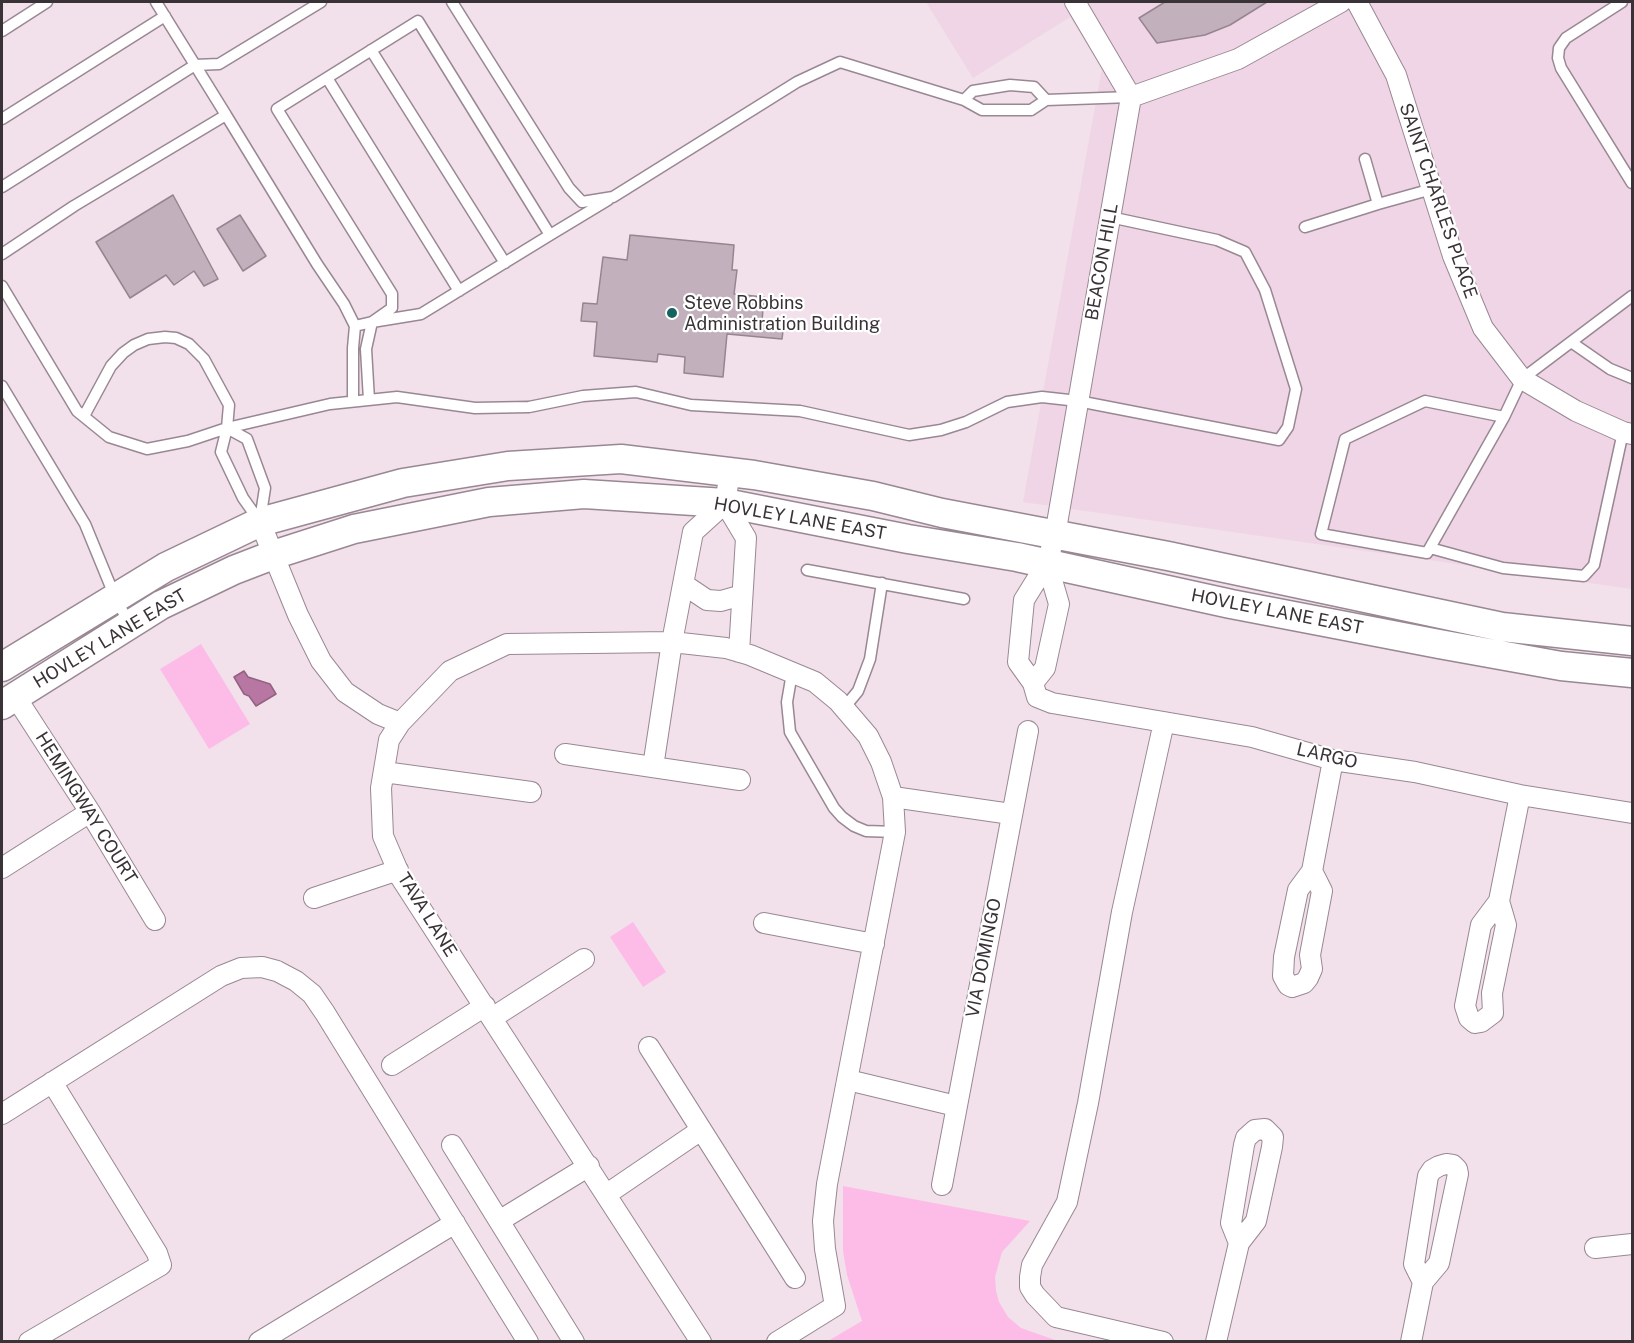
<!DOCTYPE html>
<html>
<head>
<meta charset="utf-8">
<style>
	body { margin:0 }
	#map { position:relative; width:1634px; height:1343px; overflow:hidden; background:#f2e0eb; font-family:"Public Sans",sans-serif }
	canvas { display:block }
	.frame { position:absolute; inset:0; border:3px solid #393236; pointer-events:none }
</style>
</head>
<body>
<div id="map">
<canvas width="1634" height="1343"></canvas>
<div class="frame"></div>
</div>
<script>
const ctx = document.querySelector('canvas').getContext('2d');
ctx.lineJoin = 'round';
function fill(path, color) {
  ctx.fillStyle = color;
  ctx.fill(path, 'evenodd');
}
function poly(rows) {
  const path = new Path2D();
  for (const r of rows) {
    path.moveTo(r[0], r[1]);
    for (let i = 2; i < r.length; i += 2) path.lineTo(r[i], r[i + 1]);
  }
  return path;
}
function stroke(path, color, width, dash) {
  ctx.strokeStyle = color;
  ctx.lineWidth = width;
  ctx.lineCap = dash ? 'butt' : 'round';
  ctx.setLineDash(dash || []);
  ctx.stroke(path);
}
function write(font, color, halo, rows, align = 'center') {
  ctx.font = font + ' "Public Sans",sans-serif';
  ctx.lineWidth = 4.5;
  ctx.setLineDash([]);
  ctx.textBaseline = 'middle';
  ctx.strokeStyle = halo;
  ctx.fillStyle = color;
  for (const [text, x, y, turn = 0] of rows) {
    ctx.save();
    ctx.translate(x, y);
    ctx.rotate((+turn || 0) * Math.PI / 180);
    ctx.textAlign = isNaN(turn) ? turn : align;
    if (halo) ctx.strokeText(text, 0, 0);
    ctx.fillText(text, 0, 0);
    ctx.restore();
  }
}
const built = poly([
	[926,2,1632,2,1632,589,1023,502,1102,69,1070,17,973,78]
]);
const green = poly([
	[201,644,250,724,209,749,160,669],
	[633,922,666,972,643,987,610,937],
	[843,1186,1030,1221,1002,1252,995,1277,996,1291,999,1302,1008,1317,1021,1328,1058,1341,828,1341,862,1321,847,1275,843,1251]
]);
const water = poly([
	[244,671,248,677,270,684,276,694,256,706,249,696,244,694,234,677,244,671]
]);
const building = poly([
	[1165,2,1267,2,1230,25,1205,35,1157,43,1139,18,1165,2],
	[173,195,218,279,204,286,194,271,174,285,166,275,130,298,96,242,173,195],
	[240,215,266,256,243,271,217,229,240,215],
	[630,235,734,245,732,270,737,270,734,294,764,297,762,321,784,323,782,339,727,334,723,377,684,373,685,357,658,354,657,362,594,356,597,322,581,321,583,303,597,304,603,257,627,260,630,235]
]);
const service = poly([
	[156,2,226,115],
	[452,2,569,188,582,202,613,197,797,82,840,62,964,100,982,110,1031,110,1046,100,1034,87,1010,85,973,91,964,100],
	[1622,2,1566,38,1559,48,1558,58,1561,68,1632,183],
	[2,31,47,2],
	[371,50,505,263],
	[327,78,459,291],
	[1046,100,1131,97],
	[2,119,165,16],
	[1365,159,1378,204,1432,189],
	[2,187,195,65,219,64,321,2],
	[1305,227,1378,204],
	[550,235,608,200],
	[2,254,74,206,226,115,317,264,344,304,355,326,353,348,353,401],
	[2,286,77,411,109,437,147,449,188,441,227,428,330,404,397,397,475,408,529,407,583,396,636,392,691,405,800,411,909,435,941,430,966,422,1007,402,1042,397,1078,401,1279,440,1288,427,1296,389,1265,290,1245,252,1217,240,1110,217],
	[355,326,372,322,421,314,550,235,418,21,277,109,392,294,392,308,372,322,366,349,369,400],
	[1571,342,1610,369,1632,378],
	[2,386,85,524,115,597,130,625],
	[84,416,111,366,123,353,134,345,148,339,165,337,176,338,189,344,204,359,229,405,227,428,221,452,243,498,260,522],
	[1504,417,1425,401,1345,439,1321,534,1427,553,1504,417,1522,379,1632,296],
	[227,428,247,439,265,488,260,520],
	[1430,548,1503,568,1584,576,1594,565,1623,432],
	[807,570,964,599],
	[792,673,787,702,790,732,834,808,842,817,854,826,866,831,895,832],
	[844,708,858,691,870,659,882,583]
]);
const minor = poly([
	[1357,2,1396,75,1453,256,1483,328,1522,379,1576,411,1623,432,1632,434],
	[1131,97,1238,59,1341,2],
	[725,503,746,538,739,652],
	[260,522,298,615,321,661,345,692,378,714,400,723],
	[1047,563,1055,535,1131,97,1075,2],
	[1047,563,1059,604,1045,668,1033,683,1018,662,1024,600,1047,563],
	[683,584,707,600,721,601,742,595],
	[1033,683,1037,697,1052,703,1252,737,1333,760,1415,772,1520,795,1632,813],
	[15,696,90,812,155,920],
	[565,754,740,780],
	[653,767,672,642,693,532,725,503,730,472],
	[384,772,531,792],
	[893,797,1011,814],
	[2,868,90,812],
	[1312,871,1322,891,1310,955,1312,969,1308,978,1304,983,1292,987,1288,985,1283,976,1284,957,1298,890,1312,871,1333,760],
	[314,898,398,870],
	[1499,901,1506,925,1492,993,1493,1013,1481,1022,1475,1023,1469,1018,1465,1006,1481,925,1499,901,1520,795],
	[764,923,874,944],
	[492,1018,584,959],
	[649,1047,795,1278],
	[392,1065,485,1006],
	[848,1080,956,1106],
	[2,1114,221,976,241,968,262,967,277,971,296,981,312,994,325,1013,528,1342],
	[452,1145,574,1342],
	[942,1185,1028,731],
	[607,1194,701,1130],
	[499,1221,589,1166],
	[1595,1248,1632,1244],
	[29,1342,161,1265,157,1253,52,1082],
	[259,1342,455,1223],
	[701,1342,401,878,383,836,381,788,389,740,400,723,450,671,507,644,672,642,726,648,750,655,815,682,838,701,868,736,881,762,893,797,895,832,827,1184,823,1221,825,1249,835,1306,777,1342],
	[1163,1342,1056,1317,1035,1295,1030,1287,1030,1277,1032,1265,1067,1202,1088,1103,1122,912,1164,722],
	[1216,1342,1239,1243,1256,1221,1272,1147,1273,1137,1265,1129,1255,1130,1246,1138,1244,1145,1231,1223,1239,1243],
	[1411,1342,1423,1282,1439,1263,1458,1174,1457,1169,1453,1165,1446,1164,1439,1166,1432,1170,1428,1176,1414,1264,1423,1282]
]);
const secondary = poly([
	[2,667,166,567,260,522,403,483,508,466,621,459,754,475,873,496,942,513,1168,556,1502,627,1632,641],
	[2,705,161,605,234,570,273,555,354,529,489,502,584,494,725,503,908,539,1017,557,1231,604,1439,644,1561,666,1632,673]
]);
const markers = [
	[672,313,6,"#14635f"]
];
const streetNames = [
	["SAINT CHARLES PLACE",1438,201,71],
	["BEACON HILL",1102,262,-80],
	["HOVLEY LANE EAST",800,519,10],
	["HOVLEY LANE EAST",1277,612,11],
	["HOVLEY LANE EAST",110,639,-31],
	["LARGO",1327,756,13],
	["HEMINGWAY COURT",86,808,58],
	["TAVA LANE",427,915,58],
	["VIA DOMINGO",984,958,-79]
];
const poiNames = [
	["Steve Robbins",684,303],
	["Administration Building",684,324]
];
fill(built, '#efd5e5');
fill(green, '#fdbce7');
fill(water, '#b876a2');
stroke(water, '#926282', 1.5);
fill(building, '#c2b1bc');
stroke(building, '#968590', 1.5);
stroke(service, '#998893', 13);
stroke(minor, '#998893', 22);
stroke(secondary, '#998893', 31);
stroke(service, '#fff', 10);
stroke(minor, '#fff', 20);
stroke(secondary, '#fff', 28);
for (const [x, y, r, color] of markers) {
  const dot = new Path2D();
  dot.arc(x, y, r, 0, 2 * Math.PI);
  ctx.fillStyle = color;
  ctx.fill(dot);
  stroke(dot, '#fff', 2);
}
write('18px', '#393236', '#fff', streetNames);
write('18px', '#393236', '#fff', poiNames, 'left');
</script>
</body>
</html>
